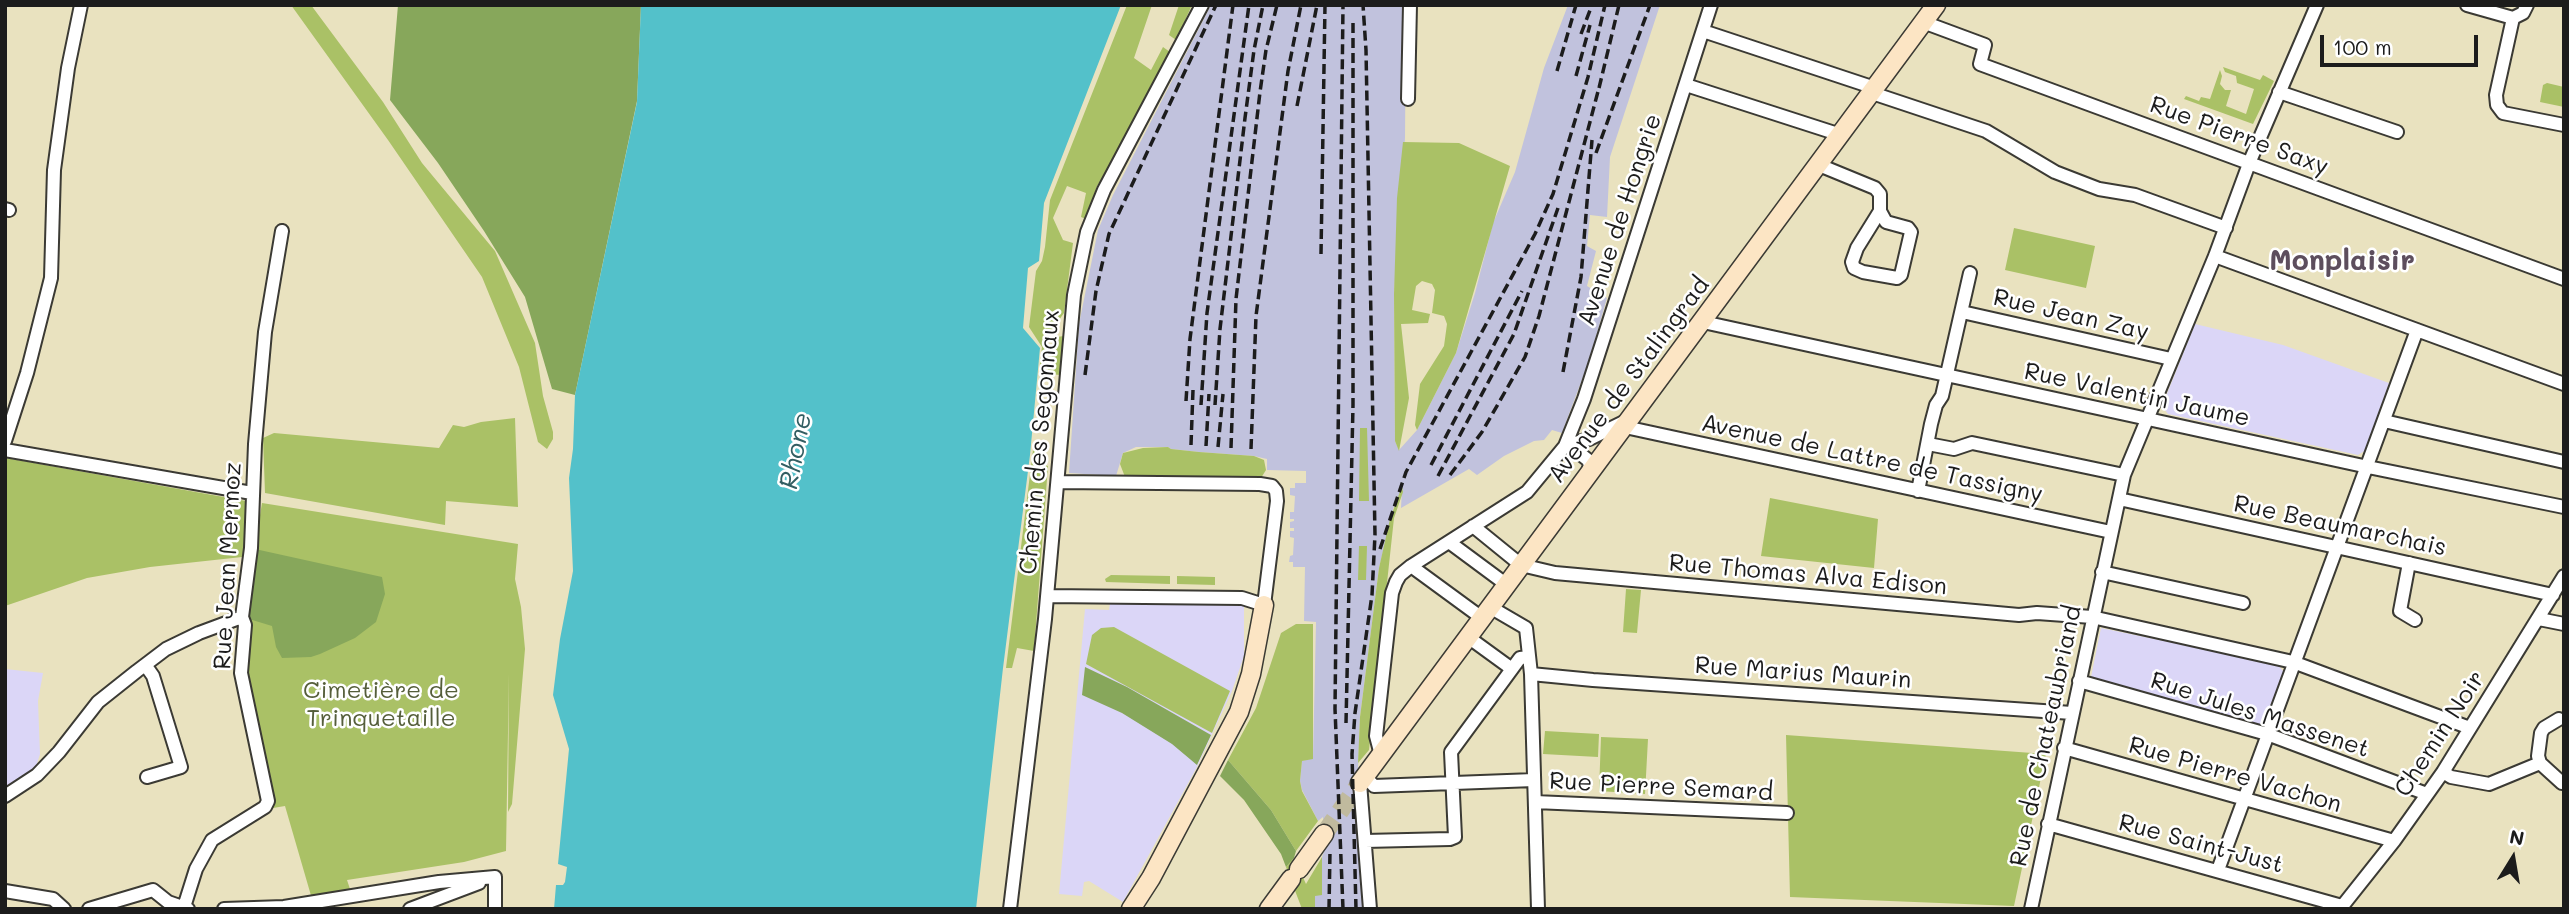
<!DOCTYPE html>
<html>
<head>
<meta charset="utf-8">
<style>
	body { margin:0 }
	#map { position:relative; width:2569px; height:914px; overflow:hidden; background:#e9e2bf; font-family:Mali,sans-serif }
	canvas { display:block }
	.frame { position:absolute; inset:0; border:7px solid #1c1c1c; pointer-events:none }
	.north { position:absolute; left:2478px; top:823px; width:70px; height:70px; -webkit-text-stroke:5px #fff; paint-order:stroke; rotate:11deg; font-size:19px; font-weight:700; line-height:28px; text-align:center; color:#1c1c1c }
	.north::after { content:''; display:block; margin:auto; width:24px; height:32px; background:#1c1c1c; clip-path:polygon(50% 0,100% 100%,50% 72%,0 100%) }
	.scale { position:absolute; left:2320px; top:35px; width:158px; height:32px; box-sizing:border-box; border:4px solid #1c1c1c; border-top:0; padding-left:9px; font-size:21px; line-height:24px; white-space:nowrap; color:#1c1c1c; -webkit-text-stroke:5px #fff; paint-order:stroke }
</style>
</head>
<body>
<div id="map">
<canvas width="2569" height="914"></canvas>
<div class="frame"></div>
<div class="north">N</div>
<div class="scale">100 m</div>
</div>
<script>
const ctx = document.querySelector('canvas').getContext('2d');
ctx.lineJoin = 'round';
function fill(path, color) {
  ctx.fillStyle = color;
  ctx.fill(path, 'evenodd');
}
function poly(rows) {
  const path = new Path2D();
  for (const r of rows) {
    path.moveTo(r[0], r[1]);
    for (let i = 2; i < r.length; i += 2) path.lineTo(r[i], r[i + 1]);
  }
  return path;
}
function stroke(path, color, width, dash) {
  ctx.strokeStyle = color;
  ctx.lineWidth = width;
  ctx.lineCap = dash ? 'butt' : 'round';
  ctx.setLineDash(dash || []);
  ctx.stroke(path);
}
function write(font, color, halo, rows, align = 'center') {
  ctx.font = font + ' Mali,sans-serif';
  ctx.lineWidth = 5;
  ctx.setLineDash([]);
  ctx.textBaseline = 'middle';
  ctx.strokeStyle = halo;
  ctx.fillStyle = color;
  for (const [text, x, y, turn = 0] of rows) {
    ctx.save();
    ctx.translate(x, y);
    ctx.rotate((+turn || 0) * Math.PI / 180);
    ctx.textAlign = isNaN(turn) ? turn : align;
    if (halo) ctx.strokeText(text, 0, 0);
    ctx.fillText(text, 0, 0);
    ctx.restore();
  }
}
const built = poly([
	[2195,324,2283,345,2389,383,2366,450,2358,455,2168,414,2162,406],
	[1110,603,1244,605,1244,656,1232,691,1197,767,1123,902,1089,881,1084,882,1082,896,1059,894,1085,609,1109,610],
	[2101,628,2277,664,2284,672,2262,726,2091,677],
	[5,669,43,673,38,701,40,754,34,773,9,788,5,781]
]);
const industrial = poly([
	[1211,5,1406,5,1405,138,1394,294,1395,441,1399,450,1417,430,1456,353,1475,293,1493,223,1515,172,1544,68,1568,5,1660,5,1610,157,1607,217,1590,215,1587,246,1596,251,1587,286,1607,298,1589,361,1562,433,1552,430,1544,440,1534,441,1504,456,1477,475,1469,469,1401,508,1402,488,1394,506,1379,568,1360,717,1357,798,1363,909,1315,909,1315,895,1322,895,1322,857,1325,849,1323,817,1318,821,1302,790,1300,781,1302,761,1313,758,1316,622,1304,621,1305,567,1293,567,1293,562,1289,562,1290,556,1293,555,1294,538,1290,537,1290,531,1294,531,1294,528,1290,528,1290,522,1294,521,1294,519,1290,519,1290,512,1294,512,1295,496,1290,495,1290,488,1295,488,1295,483,1306,483,1306,471,1267,470,1267,459,1254,456,1199,452,1171,449,1168,447,1136,447,1123,453,1116,476,1069,473,1079,324,1098,230,1113,195]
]);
const green = poly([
	[291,5,311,5,383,102,422,163,495,251,535,343,543,396,553,432,553,439,547,449,538,442,519,367,482,277,388,140],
	[1127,5,1152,5,1134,58,1151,70,1163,47,1170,52,1113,162,1097,186,1086,219,1081,217,1086,193,1067,186,1053,218,1063,240,1073,243,1064,313,1048,335,1043,365,1040,364,1042,347,1029,327,1036,271,1042,261,1045,247,1050,200],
	[1179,5,1192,5,1176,40,1169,35],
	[2223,67,2260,80,2263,75,2274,81,2253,124,2184,99,2186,96,2199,101,2201,97,2210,99,2220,70,2222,76,2220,84,2225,90,2231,90,2226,106,2246,114,2254,89,2237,83,2236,76,2225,72],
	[2547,83,2564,87,2564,107,2540,102,2543,85],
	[1403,142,1459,143,1510,166,1456,353,1417,430,1415,425,1420,384,1444,346,1447,324,1444,316,1432,313,1435,290,1432,284,1422,281,1416,286,1412,310,1430,314,1428,323,1401,324,1409,398,1399,451,1395,441,1394,294,1397,198],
	[2014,228,2095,246,2086,288,2005,270],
	[1064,336,1061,375,1047,374,1057,337],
	[515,418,518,507,446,501,445,525,265,493,263,438,274,433,439,448,453,425,464,427,481,422],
	[1360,428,1367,428,1369,501,1359,501],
	[1039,446,1048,449,1043,455,1041,464,1048,466,1034,651,1017,648,1012,668,1006,668,1033,450],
	[1168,447,1171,449,1199,452,1254,456,1264,460,1266,470,1261,478,1125,477,1120,464,1123,453,1143,448],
	[6,458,246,501,248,514,260,515,262,503,518,544,515,579,521,607,525,649,512,804,508,812,509,673,506,851,464,862,347,880,351,892,312,899,285,806,273,808,244,672,257,543,245,543,242,557,150,567,87,578,5,606],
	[1402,486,1403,492,1394,518,1369,750,1358,763,1360,717,1379,568,1390,519],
	[1770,498,1878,519,1874,568,1761,556],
	[1359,546,1367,546,1366,580,1358,580],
	[1111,575,1170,576,1170,584,1106,582,1105,579],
	[1177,576,1215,577,1215,585,1177,584],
	[1626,589,1641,590,1637,633,1623,632],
	[1296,624,1313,624,1313,759,1302,761,1300,781,1302,791,1318,821,1296,851,1271,810,1228,760,1256,708,1281,633],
	[1114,627,1230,691,1212,733,1086,664,1092,635,1101,628],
	[1545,731,1599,734,1598,757,1543,754],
	[1786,735,2046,754,2014,906,1790,897],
	[1601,737,1648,739,1645,794,1599,791],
	[1322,857,1322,895,1315,896,1315,909,1302,909,1286,867,1294,858,1306,884]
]);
const forest = poly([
	[398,5,641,5,637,101,575,395,552,389,525,297,484,231,438,163,390,100],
	[255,549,382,577,385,594,376,622,355,638,320,654,311,657,282,658,276,647,272,626,249,619],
	[1085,667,1127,687,1211,735,1197,765,1172,744,1122,713,1082,695],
	[1228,760,1271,810,1296,851,1294,858,1286,867,1281,854,1244,800,1220,776]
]);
const water = poly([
	[641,5,1121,5,1044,203,1039,261,1028,268,1023,328,1040,348,1030,455,1003,668,976,909,554,909,556,885,563,885,565,882,567,867,558,864,569,749,553,695,560,639,573,571,569,478,573,449,575,395,637,102]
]);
const secondaryTunnel = poly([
	[1324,834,1360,783]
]);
const street = poly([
	[2467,5,2513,18,2523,13,2527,5],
	[2513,18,2496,95,2497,105,2503,113,2564,125],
	[1923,22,1985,45,1980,64,2564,279],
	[1703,31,1875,88],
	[1686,85,1841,135],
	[2279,92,2397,132],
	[1872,93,1986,131,2055,172,2099,189,2135,195,2226,228],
	[1408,99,1410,5],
	[1819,165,1875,188,1880,194,1880,211,1857,248,1852,262,1854,268,1863,272,1897,278,1901,275,1911,232,1908,228,1886,222,1880,211],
	[5,209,9,210],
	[2215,256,2564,384],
	[1962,312,2171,359],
	[1703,322,2368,467,2564,507],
	[2384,421,2564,462],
	[1625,427,2111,532],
	[5,441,27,373,51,278,54,170,68,68,81,5],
	[1928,444,1954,449,1972,443,2124,475],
	[1565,446,1589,439,1626,421],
	[1565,446,1578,452,1588,460,1590,465,1587,475],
	[5,450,252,493],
	[1918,491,1931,424,1936,405,1942,396,1970,273],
	[2119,499,2553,595],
	[1473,526,1521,565,1555,573,2019,615,2037,613,2092,617,2293,662,2470,728],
	[1449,542,1507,585],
	[2409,563,2400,611,2415,620],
	[1411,566,1482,618],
	[2102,572,2243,603],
	[1047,596,1242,598,1264,605,1277,501,1276,491,1272,486,1260,484,1058,482],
	[1490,607,1526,628,1531,674,1538,909],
	[2539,619,2564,624],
	[1468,637,1512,669],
	[146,666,153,676,181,767,147,777],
	[1531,674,1593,680,2072,713],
	[2079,681,2267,734,2427,794],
	[2559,719,2544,728,2541,733,2538,756,2540,763,2562,783],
	[2064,748,2394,841],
	[1381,755,1376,736,1392,593,1396,582,1400,575,1411,566,1527,492,1565,446,1584,399,1711,5],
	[2443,772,2451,777,2489,784,2540,763],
	[1365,776,1374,786,1534,780],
	[1360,783,1370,909],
	[5,796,37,775,59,752,98,702,137,671,166,649,199,633,242,617],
	[1535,802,1787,813],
	[2048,824,2342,906],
	[1365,841,1450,839,1455,837,1451,752,1520,658,1529,657],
	[2218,870,2417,330],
	[5,891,53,899,64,909],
	[184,907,196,869,212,840,265,807,268,801,241,673,245,625,242,617,251,548,255,444,265,332,282,231],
	[89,909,153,890,168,902,188,909],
	[224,909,284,907,439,882,495,877],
	[410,909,479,883],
	[495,909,495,877],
	[1010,909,1045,619,1074,295,1087,232,1104,190,1202,5],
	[2031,909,2124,475,2215,256,2250,161,2317,5],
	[2340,909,2394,841,2443,772,2564,576]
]);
const secondary = poly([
	[1360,783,1936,5],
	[1299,869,1324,834],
	[1131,909,1151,878,1239,712,1251,674,1264,605],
	[1269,909,1291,879]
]);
const rail = poly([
	[1581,34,1592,5],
	[1557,71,1576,5],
	[1576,76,1590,25],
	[1599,88,1619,5],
	[1297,106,1317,5],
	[1596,153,1650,5],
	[1321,254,1325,5],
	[1563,372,1581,277,1592,140],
	[1085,375,1096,291,1109,234,1216,5],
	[1186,401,1190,339,1233,5],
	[1201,405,1207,313,1249,5],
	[1215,405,1220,329,1245,118,1254,50,1263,5],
	[1191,445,1193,390],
	[1206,446,1209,394],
	[1218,447,1223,394],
	[1231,448,1236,299,1260,92,1266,50,1277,5],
	[1251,449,1256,316,1288,71,1301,5],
	[1431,465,1522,291],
	[1450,475,1482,432,1525,357,1539,316,1601,80],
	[1438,476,1514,334,1558,208],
	[1380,549,1406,472,1535,234,1553,194,1588,77,1605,5],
	[1346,723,1353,405,1353,23],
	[1329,909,1330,851],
	[1343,909,1335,709,1343,5],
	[1356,909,1352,754,1355,713,1372,595,1375,535,1366,50,1363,5]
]);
const streetNames = [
	["Rue Pierre Saxy",2239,136,20],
	["Avenue de Hongrie",1620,220,-72],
	["Rue Jean Zay",2071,315,13],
	["Avenue de Stalingrad",1629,380,-53],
	["Rue Valentin Jaume",2137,395,12],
	["Chemin des Segonnaux",1040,442,-85],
	["Avenue de Lattre de Tassigny",1872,459,12],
	["Rue Beaumarchais",2340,526,12],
	["Rue Jean Mermoz",228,566,-87],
	["Rue Thomas Alva Edison",1808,575,5],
	["Rue Marius Maurin",1803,673,4],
	["Rue Jules Massenet",2260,715,18],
	["Chemin Noir",2440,734,-57],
	["Rue de Chateaubriand",2046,736,-78],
	["Rue Pierre Vachon",2235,775,16],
	["Rue Pierre Semard",1661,787,3],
	["Rue Saint-Just",2201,844,15]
];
const parkNames = [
	["Cimetière de",381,691],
	["Trinquetaille",381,719]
];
const waterNames = [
	["Rhone",796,451,-79]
];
const quarterNames = [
	["Monplaisir",2342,261]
];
fill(built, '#dbd6f7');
fill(industrial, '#c1c2dd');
fill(green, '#aac166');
fill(forest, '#87a75b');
fill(water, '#53c1ca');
stroke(secondaryTunnel, '#c0ba9e', 18, [18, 9]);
stroke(street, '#3b3a34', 16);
stroke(secondary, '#3b3a34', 21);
stroke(street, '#fff', 12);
stroke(secondary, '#fce5c4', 18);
stroke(rail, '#1c1c1c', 3.5, [10, 5]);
write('24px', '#1c1c1c', '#fff', streetNames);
write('24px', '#555e3a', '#fff', parkNames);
write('italic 26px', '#325e62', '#fff', waterNames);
write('bold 28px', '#5d4e5d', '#fff', quarterNames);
</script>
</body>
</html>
